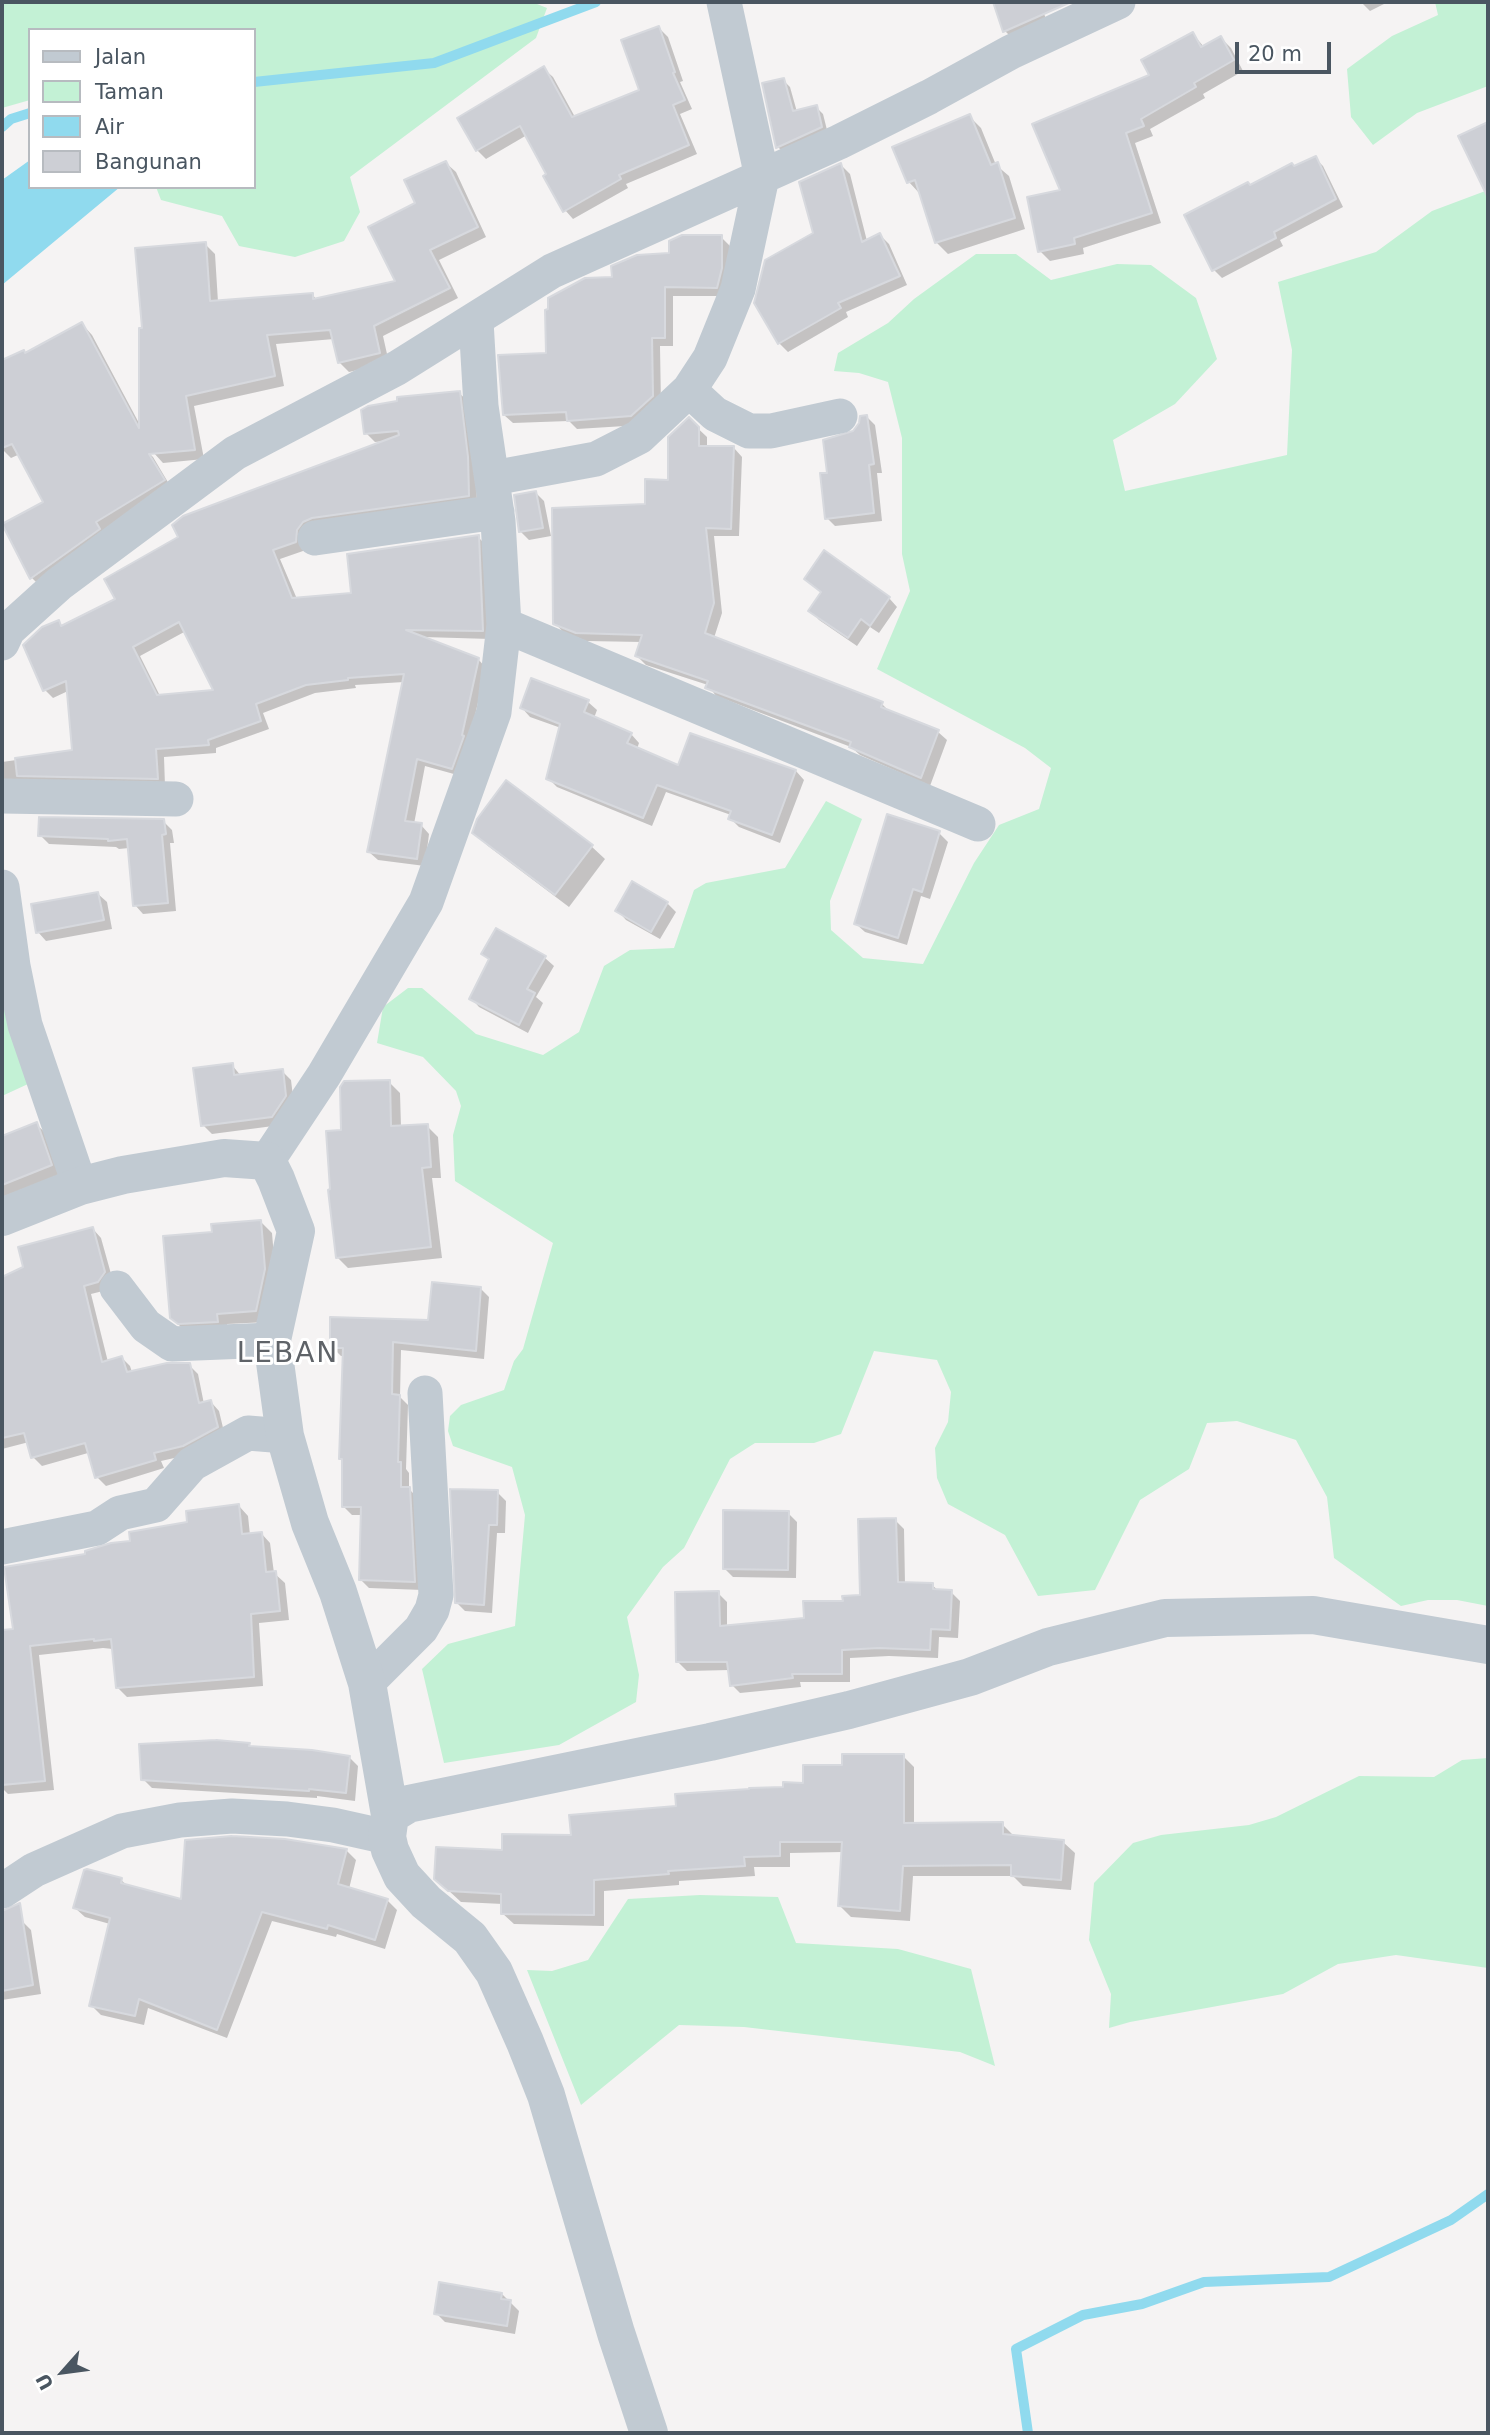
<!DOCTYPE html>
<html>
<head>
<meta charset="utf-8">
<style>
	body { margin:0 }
	#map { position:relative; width:1490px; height:2435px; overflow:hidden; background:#f5f3f3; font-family:"DejaVu Sans",sans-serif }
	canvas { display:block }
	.frame { position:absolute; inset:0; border:4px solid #4a5661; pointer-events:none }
	.legend { position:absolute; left:28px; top:28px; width:228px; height:161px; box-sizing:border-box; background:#fff; border:2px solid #b7bbc0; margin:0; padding:9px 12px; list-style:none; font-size:21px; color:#4a5661 }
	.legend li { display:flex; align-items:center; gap:14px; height:35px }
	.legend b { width:35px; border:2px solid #b7bbc0 }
	.north { position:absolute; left:28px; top:2337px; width:70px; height:70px; -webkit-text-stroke:5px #fff; paint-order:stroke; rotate:242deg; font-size:19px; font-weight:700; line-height:28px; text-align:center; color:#4a5661 }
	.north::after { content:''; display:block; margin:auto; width:24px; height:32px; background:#4a5661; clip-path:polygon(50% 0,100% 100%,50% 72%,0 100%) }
	.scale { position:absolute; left:1235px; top:42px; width:96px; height:32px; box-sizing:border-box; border:4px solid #4a5661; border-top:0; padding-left:9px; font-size:21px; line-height:24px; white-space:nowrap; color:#4a5661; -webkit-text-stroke:5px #fff; paint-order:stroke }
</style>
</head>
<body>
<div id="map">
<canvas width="1490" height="2435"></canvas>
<div class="frame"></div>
<ul class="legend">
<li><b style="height:9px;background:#c1cad2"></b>Jalan</li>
<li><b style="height:19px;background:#c3f1d5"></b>Taman</li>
<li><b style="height:19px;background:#90daee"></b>Air</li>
<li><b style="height:19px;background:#cdcfd5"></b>Bangunan</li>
</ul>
<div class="north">U</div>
<div class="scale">20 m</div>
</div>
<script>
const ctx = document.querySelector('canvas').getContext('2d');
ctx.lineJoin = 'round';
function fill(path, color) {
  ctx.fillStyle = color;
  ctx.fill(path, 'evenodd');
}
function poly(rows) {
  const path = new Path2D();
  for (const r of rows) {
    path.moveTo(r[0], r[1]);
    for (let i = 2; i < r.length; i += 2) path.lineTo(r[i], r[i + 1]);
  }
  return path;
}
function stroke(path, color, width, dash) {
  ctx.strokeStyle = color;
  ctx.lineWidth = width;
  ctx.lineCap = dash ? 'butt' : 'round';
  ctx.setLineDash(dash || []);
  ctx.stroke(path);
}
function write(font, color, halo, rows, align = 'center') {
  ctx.font = font + ' "DejaVu Sans",sans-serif';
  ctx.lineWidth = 6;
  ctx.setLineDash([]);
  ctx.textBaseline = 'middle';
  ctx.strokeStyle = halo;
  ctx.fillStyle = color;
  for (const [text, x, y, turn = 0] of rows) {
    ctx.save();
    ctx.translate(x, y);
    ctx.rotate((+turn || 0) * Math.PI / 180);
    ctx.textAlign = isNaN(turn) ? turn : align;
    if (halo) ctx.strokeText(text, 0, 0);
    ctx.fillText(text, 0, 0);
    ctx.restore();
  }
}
const green = poly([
	[2,2,532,2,547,8,536,38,350,177,360,212,344,241,295,257,239,246,222,216,161,200,156,187,254,187,254,30,30,30,30,100,2,108],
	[1435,2,1488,2,1488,86,1417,113,1373,145,1351,117,1347,69,1392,36,1438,15],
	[1488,190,1488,1606,1457,1600,1428,1600,1401,1606,1334,1558,1327,1497,1296,1440,1237,1421,1207,1423,1189,1469,1140,1500,1095,1590,1038,1596,1005,1535,948,1504,937,1478,935,1448,948,1422,951,1392,937,1360,874,1351,841,1434,814,1443,755,1443,730,1459,684,1548,663,1567,627,1617,639,1675,636,1702,559,1745,444,1763,422,1669,448,1644,515,1626,525,1515,512,1467,453,1446,448,1431,450,1416,461,1405,504,1390,514,1361,523,1349,553,1243,455,1181,453,1135,461,1106,456,1091,423,1057,377,1043,383,1007,408,988,422,988,476,1034,543,1055,579,1032,604,966,630,950,674,948,694,890,706,883,785,868,826,801,862,819,830,901,831,930,863,958,923,964,974,863,999,825,1039,809,1051,768,1025,748,877,669,910,591,902,554,902,438,888,382,859,373,834,371,838,353,888,323,914,299,976,254,1016,254,1051,280,1117,264,1151,265,1196,298,1217,359,1175,404,1113,440,1125,491,1287,455,1292,350,1278,282,1376,252,1432,211],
	[2,991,28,1084,2,1096],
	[1488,1758,1488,1968,1396,1955,1338,1964,1283,1994,1130,2022,1109,2028,1111,1994,1089,1940,1094,1883,1133,1843,1161,1835,1249,1825,1276,1817,1359,1776,1434,1777,1462,1760],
	[700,1895,778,1897,796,1943,898,1949,971,1969,995,2066,960,2052,744,2027,679,2025,581,2105,527,1970,552,1971,588,1960,628,1899]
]);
const water = poly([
	[30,160,30,187,120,187,2,285,2,180]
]);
const shadow = poly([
	[994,2,1040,2,1048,25,1013,39,1005,31],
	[1361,2,1388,2,1370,11],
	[659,28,668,37,683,81,680,82,692,109,680,114,697,154,626,184,628,188,573,219,565,210,527,135,486,159,477,150,544,69,553,77,575,117,641,91],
	[1193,34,1204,47,1221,38,1231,48,1243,71,1203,94,1205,98,1150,129,1153,136,1135,143,1161,223,1083,248,1084,254,1050,261,1040,251,1062,192,1151,76],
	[783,80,790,87,797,112,816,107,823,114,828,134,785,154,778,147,764,85],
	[969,116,981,128,996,165,1009,176,1025,229,948,254,936,242,920,194,909,182,894,148],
	[1315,158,1323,166,1343,207,1280,240,1283,246,1222,278,1214,270,1250,187],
	[446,163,456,172,486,237,439,260,458,298,383,336,389,363,349,372,339,362,334,339,276,344,284,386,194,406,204,459,163,463,153,452,20,454,11,458,2,449,2,362,24,352,26,354,82,324,92,335,140,425,144,329,205,244,215,254,218,302,312,294,317,300,398,282,418,204],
	[841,165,850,174,867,241,880,235,889,244,907,285,846,312,848,317,788,352,779,343,815,234],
	[721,237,730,246,725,296,673,296,673,346,660,346,661,406,641,425,577,429,569,421,513,423,504,415,548,355,614,279,670,254],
	[459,393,468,401,476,466,477,504,304,539,303,551,280,559,297,599,353,594,478,537,486,545,491,639,423,637,478,659,486,668,461,776,425,766,414,824,421,825,429,834,425,866,378,860,369,852,404,682,355,685,356,688,315,693,263,713,269,729,216,748,216,753,164,757,165,786,2,786,2,762,74,752,68,691,53,698,45,690,58,622,63,627,118,599,385,441,375,442,366,433],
	[186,631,216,692,160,696,140,656],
	[866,416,875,425,882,473,877,473,882,521,835,526,827,518,829,474],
	[689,420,707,437,707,448,734,448,742,457,739,536,714,536,722,613,714,638,882,704,891,713,938,732,947,740,930,786,860,755,851,747,716,696,708,685,646,665,637,656,642,642,586,641,563,632,555,623,647,506,670,482],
	[144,448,153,457,172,489,40,586,32,578,3,526],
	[535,492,544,501,551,536,529,540,520,531],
	[806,579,889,598,897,607,879,633,870,627,857,646,819,620,811,611,822,593],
	[588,702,597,710,594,718,631,734,639,743,637,749,679,767,796,771,804,780,780,843,739,827,730,818,731,815,666,792,652,826,557,787,548,778,561,728,530,717,522,708],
	[163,821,172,830,174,843,170,843,176,911,143,914,135,905,129,848,119,849,116,847,49,844,40,835],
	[474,833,591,846,605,859,569,907,488,846],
	[939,833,948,842,930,899,921,896,907,945,865,932,856,924],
	[98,894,107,902,112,929,46,941,38,932],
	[667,903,676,912,660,939,626,920,618,911],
	[496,930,545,958,554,966,536,997,543,1003,528,1033,479,1007,471,998,490,961,483,954],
	[232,1065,241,1076,282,1071,291,1080,294,1105,281,1125,212,1134,203,1125],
	[389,1082,400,1093,401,1127,427,1126,438,1137,441,1178,432,1178,442,1258,348,1268,337,1257,332,1191,343,1131],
	[36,1124,50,1137,64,1179,2,1203,2,1138],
	[261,1222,272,1233,276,1281,267,1322,227,1324,228,1333,183,1329,171,1317,214,1234],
	[93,1229,101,1238,113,1281,107,1290,91,1294,108,1362,122,1358,130,1366,132,1372,189,1365,198,1374,204,1404,211,1402,219,1411,225,1436,192,1454,161,1461,164,1468,106,1486,97,1477,88,1453,42,1466,33,1457,29,1442,2,1449,2,1279],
	[480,1288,489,1297,484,1359,401,1350,400,1397,408,1405,406,1469,409,1473,409,1489,418,1498,423,1590,369,1588,360,1579,362,1515,352,1515,343,1506,345,1356,341,1356,332,1347,430,1321],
	[497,1492,506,1501,505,1533,497,1533,492,1613,465,1611,456,1602],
	[239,1506,248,1516,250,1535,261,1533,270,1543,274,1573,285,1583,289,1620,259,1623,263,1686,127,1697,117,1687,113,1649,103,1648,39,1655,54,1790,8,1794,2,1788,2,1632,15,1630,87,1555],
	[788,1513,797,1522,796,1578,733,1577,724,1568],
	[895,1520,904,1529,905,1584,932,1585,939,1591,951,1592,960,1601,958,1638,939,1637,938,1658,889,1656,850,1658,850,1682,800,1682,801,1687,740,1693,732,1685,730,1670,687,1671,678,1662,718,1593,727,1602,727,1627,805,1619,862,1596],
	[249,1745,252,1748,349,1757,358,1766,355,1801,317,1796,317,1798,152,1788,143,1779],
	[903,1756,914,1767,914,1825,1002,1824,1013,1835,1063,1842,1075,1853,1071,1890,1023,1886,1013,1876,913,1876,910,1921,851,1917,840,1906,843,1852,790,1853,790,1867,754,1867,755,1876,679,1881,679,1885,604,1891,604,1926,514,1924,502,1913,503,1904,461,1902,448,1890,503,1851,573,1837,678,1808,805,1785,844,1767],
	[346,1850,356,1860,349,1889,387,1900,397,1910,385,1949,337,1934,336,1937,272,1921,227,2038,148,2008,144,2025,101,2015,91,2005,110,1924,85,1917,75,1908,121,1880,128,1886,182,1901],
	[22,1921,31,1930,41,1994,2,2000,2,1925],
	[502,2294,519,2311,515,2334,445,2322,436,2313]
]);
const stream = poly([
	[254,82,434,63,596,2],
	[2,127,11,119,30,113],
	[1028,2433,1016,2349,1083,2315,1142,2304,1204,2282,1329,2277,1451,2220,1488,2194]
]);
const building = poly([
	[993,2,1071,2,1003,32,993,2],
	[659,26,675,72,673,73,685,100,673,105,689,145,619,175,621,179,563,212,543,176,546,174,520,126,476,151,457,118,544,66,572,117,639,90,621,40,659,26],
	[1193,32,1201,47,1221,36,1234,60,1194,83,1196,87,1141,119,1144,126,1126,133,1152,213,1074,238,1075,244,1038,252,1027,197,1060,190,1032,124,1149,75,1141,60,1193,32],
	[784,78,793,111,817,105,822,127,776,148,762,83,784,78],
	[970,114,991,165,998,162,1015,218,935,243,915,180,907,183,892,147,970,114],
	[1488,122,1488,198,1458,136,1488,122],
	[1316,156,1336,199,1274,232,1276,238,1212,271,1184,215,1248,182,1250,185,1292,163,1294,166,1316,156],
	[446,161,478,227,430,250,450,288,374,326,380,353,338,363,330,330,267,335,275,376,186,396,195,450,149,454,165,480,96,522,100,529,30,579,2,524,43,502,12,444,2,448,2,360,24,350,25,353,82,322,139,428,139,328,142,328,135,248,206,242,210,301,313,293,313,299,395,281,368,227,415,203,404,180,446,161],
	[841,163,862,242,880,233,900,276,838,303,841,308,778,344,754,303,765,260,813,233,799,182,841,163],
	[682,235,722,235,722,268,717,288,665,287,665,338,652,338,653,396,631,416,567,421,566,412,503,415,498,355,546,353,545,310,548,309,548,298,585,278,612,277,611,266,637,255,669,253,669,241,682,235],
	[460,391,468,457,469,496,312,518,303,522,297,530,296,542,273,550,292,598,351,593,347,554,479,535,483,631,406,630,479,658,462,735,464,736,452,769,417,759,405,821,422,823,417,859,367,852,404,674,348,678,348,680,306,685,256,704,261,721,208,740,209,745,156,749,158,779,17,776,15,758,72,750,66,681,43,691,23,645,42,627,59,620,61,626,115,599,104,579,178,537,172,525,183,516,399,435,398,431,364,434,361,410,368,406,397,401,397,397,460,391],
	[179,622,213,690,157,695,133,647,179,622],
	[867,415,874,464,869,465,874,513,825,519,820,473,827,473,823,440,853,431,859,423,860,416,867,415],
	[689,417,699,427,699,446,734,446,731,529,706,528,714,603,705,633,883,702,881,707,939,730,921,778,849,747,851,742,705,688,708,681,635,656,642,635,576,633,553,624,552,508,645,504,645,479,668,480,668,437,689,417],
	[536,491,543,528,519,532,514,495,536,491],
	[824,550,890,597,870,626,861,619,848,638,808,611,821,592,804,579,824,550],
	[531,678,589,700,584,712,632,733,627,743,678,765,690,733,796,770,772,835,728,819,731,811,657,785,643,818,546,779,560,724,520,708,531,678],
	[506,780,593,845,555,895,472,833,477,819,506,780],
	[887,814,940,831,922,892,913,889,898,938,854,924,887,814],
	[39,817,164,819,166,834,162,835,168,903,133,906,127,839,108,841,108,839,38,836,39,817],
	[632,881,668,902,651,932,615,911,632,881],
	[98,892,104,920,36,933,31,904,98,892],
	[496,928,546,956,527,989,535,993,519,1025,469,999,489,959,481,954,496,928],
	[233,1063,234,1075,283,1069,286,1096,272,1117,201,1126,193,1068,233,1063],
	[390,1080,391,1126,428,1124,431,1167,422,1168,431,1247,336,1258,328,1190,330,1189,326,1131,341,1130,340,1087,344,1081,390,1080],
	[37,1122,52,1165,2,1185,2,1136,37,1122],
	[261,1220,265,1269,256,1311,217,1314,218,1322,178,1324,170,1318,163,1236,212,1232,211,1224,261,1220],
	[93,1227,105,1272,98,1282,84,1286,102,1362,122,1356,127,1372,167,1363,190,1363,199,1403,211,1400,218,1427,183,1446,154,1453,156,1460,95,1478,85,1443,31,1458,24,1433,2,1438,2,1277,23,1267,18,1247,93,1227],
	[432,1282,481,1287,476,1351,393,1342,392,1394,400,1395,398,1462,401,1462,401,1487,410,1487,415,1582,359,1580,361,1507,342,1507,342,1459,339,1459,343,1348,330,1348,330,1317,428,1320,432,1282],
	[450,1489,498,1490,497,1525,489,1525,484,1605,455,1603,450,1489],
	[239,1504,242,1534,262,1532,266,1572,276,1571,280,1611,251,1614,254,1677,116,1688,111,1639,94,1641,94,1639,30,1646,45,1781,2,1785,2,1630,13,1629,4,1567,85,1554,85,1551,111,1543,130,1541,129,1532,187,1522,186,1511,239,1504],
	[723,1510,789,1511,788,1570,723,1569,723,1510],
	[896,1518,898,1582,933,1583,933,1589,952,1590,950,1630,931,1629,930,1650,879,1648,842,1650,842,1674,792,1674,793,1678,730,1686,727,1662,676,1662,675,1592,719,1591,720,1626,804,1618,803,1601,843,1601,842,1596,860,1595,858,1519,896,1518],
	[216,1740,250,1743,249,1746,312,1750,350,1756,346,1793,309,1789,309,1791,141,1780,139,1744,216,1740],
	[842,1754,904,1754,904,1823,1003,1822,1003,1834,1064,1840,1061,1880,1011,1876,1011,1865,903,1866,900,1911,838,1906,842,1842,780,1842,780,1856,744,1857,745,1866,668,1871,669,1874,594,1880,594,1915,501,1914,501,1894,448,1891,434,1879,436,1847,502,1850,502,1834,571,1835,569,1815,676,1806,675,1794,749,1789,749,1788,783,1787,783,1782,803,1783,803,1765,842,1765,842,1754],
	[232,1836,285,1839,347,1849,338,1884,388,1899,375,1940,328,1925,327,1929,262,1912,217,2030,139,1999,135,2016,89,2006,110,1918,73,1908,84,1870,87,1869,122,1878,121,1883,181,1899,185,1840,232,1836],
	[20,1903,33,1985,2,1991,2,1911,20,1903],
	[439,2282,502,2293,501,2299,511,2300,507,2326,434,2314,439,2282]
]);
const minor = poly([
	[689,390,715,414,749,431,771,431,840,416],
	[493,478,596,459,639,437,689,390,710,358,738,289,762,177,724,2],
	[315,538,497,512],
	[504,625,978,824],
	[2,643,8,630,59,584,235,453,397,368,552,271,839,142,929,97,1011,52,1118,2],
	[2,796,176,799],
	[2,887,13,966,25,1025,80,1186],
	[267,1161,324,1075,426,902,494,712,504,625,498,521,481,406,476,321],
	[117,1288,146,1326,172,1344,272,1340],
	[2,1547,97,1528,120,1513,156,1505,192,1464,248,1433,285,1436],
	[367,1683,421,1629,432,1610,436,1595,425,1393],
	[2,1891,34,1870,122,1831,180,1820,232,1816,287,1819,333,1825,387,1837]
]);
const tertiary = poly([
	[2,1217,80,1186,123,1175,224,1158,267,1161,276,1179,296,1231,272,1340,285,1436,310,1523,338,1592,367,1683,390,1815],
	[649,2433,616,2333,546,2095,525,2042,494,1972,470,1938,426,1902,402,1876,390,1850,387,1837,390,1815,408,1804,710,1742,849,1710,970,1677,1048,1647,1165,1618,1313,1615,1488,1645]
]);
const quarterNames = [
	["LEBAN",288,1355]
];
fill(green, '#c3f1d5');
fill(water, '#90daee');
fill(shadow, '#0003');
stroke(stream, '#90daee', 10);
fill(building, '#cdcfd5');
stroke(building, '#d7d9de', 2);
stroke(minor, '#c1cad2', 35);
stroke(tertiary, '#c1cad2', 38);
ctx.letterSpacing = '2px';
write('28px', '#5f6368', '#fff', quarterNames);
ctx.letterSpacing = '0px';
</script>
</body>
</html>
